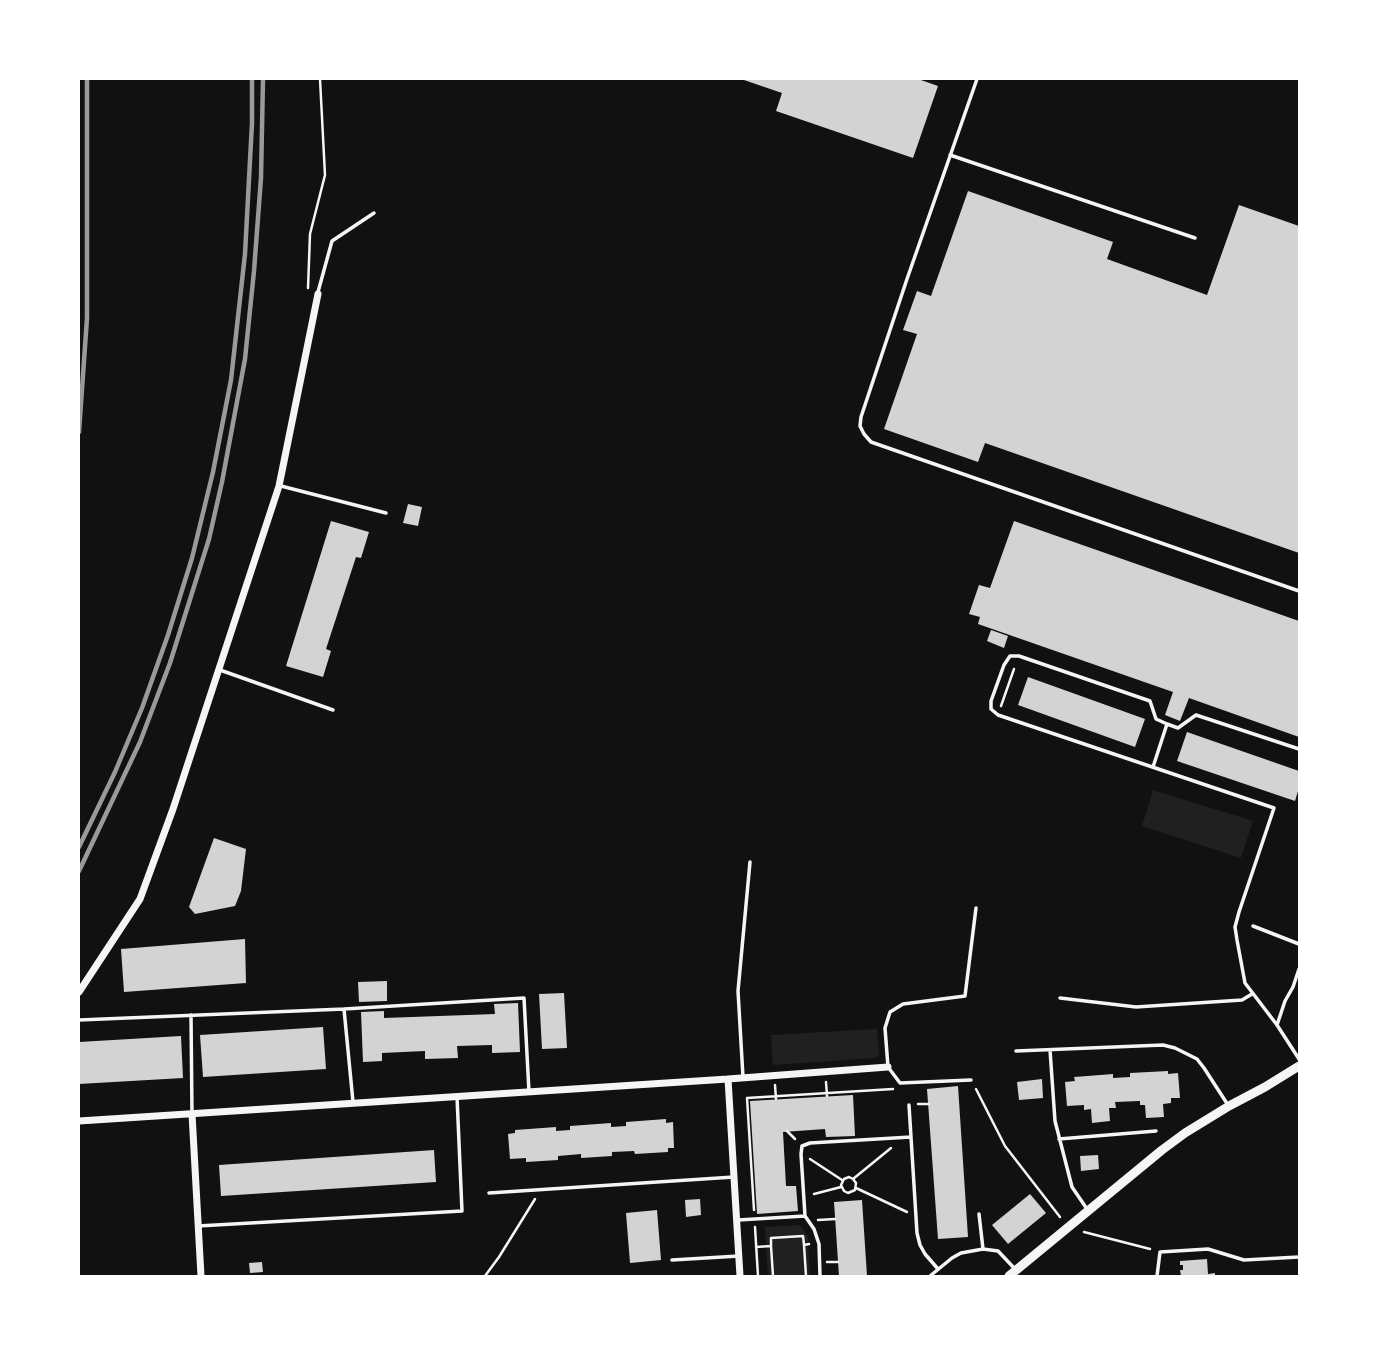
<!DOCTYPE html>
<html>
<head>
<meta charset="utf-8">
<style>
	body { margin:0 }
	#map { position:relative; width:1378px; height:1355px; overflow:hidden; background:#111; font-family:Ubuntu,sans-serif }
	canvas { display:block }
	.frame { position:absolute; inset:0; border:80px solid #fff; pointer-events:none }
</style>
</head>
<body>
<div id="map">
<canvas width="1378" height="1355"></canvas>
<div class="frame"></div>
</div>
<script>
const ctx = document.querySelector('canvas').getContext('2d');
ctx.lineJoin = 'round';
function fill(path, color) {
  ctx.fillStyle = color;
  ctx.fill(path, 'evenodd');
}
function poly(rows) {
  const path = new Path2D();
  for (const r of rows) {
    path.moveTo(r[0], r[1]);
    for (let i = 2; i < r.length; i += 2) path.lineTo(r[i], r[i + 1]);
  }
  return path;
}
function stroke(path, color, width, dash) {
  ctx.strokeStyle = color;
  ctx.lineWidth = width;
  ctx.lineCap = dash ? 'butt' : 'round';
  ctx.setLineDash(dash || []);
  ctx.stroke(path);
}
const green = poly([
	[1153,790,1253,821,1241,858,1142,826],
	[877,1029,879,1050,879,1054,875,1058,773,1065,771,1035],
	[800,1225,808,1236,810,1276,768,1276,765,1227]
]);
const building = poly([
	[741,79,918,79,938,86,913,158,776,111,782,93],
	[968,191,1113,242,1107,259,1207,295,1239,205,1299,226,1299,553,985,443,978,462,884,429,917,334,903,330,917,291,931,296],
	[408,504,422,507,418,526,403,523],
	[331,521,369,532,361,558,356,557,326,649,331,651,323,677,286,666],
	[1014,521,1299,621,1299,737,1189,698,1180,721,1165,715,1173,692,978,624,980,617,969,614,979,585,990,588],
	[991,630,1008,636,1004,648,987,641],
	[1028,677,1145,719,1135,747,1018,705],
	[1187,732,1299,771,1299,788,1295,801,1177,761],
	[214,838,246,849,241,891,235,906,195,914,189,907],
	[245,939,246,983,124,992,121,949],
	[387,981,387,1001,359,1002,358,982],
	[564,993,567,1048,542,1049,539,994],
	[518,1003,520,1052,492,1053,492,1045,457,1046,458,1058,425,1059,425,1051,382,1053,382,1061,363,1062,361,1012,384,1011,384,1018,495,1014,494,1004],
	[323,1027,326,1069,203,1077,200,1035],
	[181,1036,183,1078,79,1084,79,1042],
	[1168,1071,1168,1074,1178,1073,1180,1098,1171,1098,1171,1103,1163,1104,1164,1117,1146,1118,1145,1105,1140,1105,1140,1101,1115,1102,1116,1108,1109,1108,1110,1121,1092,1123,1091,1109,1084,1110,1084,1105,1067,1106,1065,1082,1075,1081,1074,1077,1113,1074,1113,1078,1130,1077,1130,1073],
	[1042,1079,1043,1098,1019,1100,1017,1082],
	[958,1086,968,1237,938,1239,927,1089],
	[853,1095,855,1136,826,1137,825,1129,783,1132,786,1186,796,1186,798,1211,757,1214,750,1101],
	[666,1119,666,1123,673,1122,674,1148,668,1148,668,1152,635,1154,634,1151,612,1152,612,1156,581,1158,581,1154,558,1156,558,1160,526,1162,526,1158,510,1159,508,1134,515,1133,515,1130,556,1127,556,1131,570,1130,570,1126,611,1123,611,1127,626,1126,626,1122],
	[434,1150,436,1182,221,1196,219,1165],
	[1098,1155,1099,1169,1081,1171,1080,1156],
	[1030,1194,1046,1213,1008,1244,992,1225],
	[700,1199,701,1215,686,1217,685,1200],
	[862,1200,867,1276,839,1276,834,1202],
	[657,1210,661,1260,630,1263,626,1213],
	[1207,1259,1208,1274,1215,1273,1215,1276,1181,1276,1180,1270,1183,1270,1183,1265,1180,1265,1180,1261],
	[262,1262,263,1272,250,1273,249,1263]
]);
const path = poly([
	[308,288,310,234,325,175,320,79],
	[1001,706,1014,669],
	[826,1082,827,1096],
	[775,1085,776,1099],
	[976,1089,1005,1146,1060,1217],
	[918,1104,929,1104],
	[787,1131,795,1139],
	[810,1159,842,1180],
	[853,1179,856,1183,855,1190,848,1193,844,1191,841,1185,844,1179,849,1177,853,1179,891,1148],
	[856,1188,907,1212],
	[814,1194,841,1187],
	[754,1210,747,1098,893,1089],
	[818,1220,835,1219],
	[755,1227,758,1276],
	[1084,1232,1150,1249],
	[804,1245,806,1276],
	[771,1246,773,1276],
	[756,1247,771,1246,771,1238,803,1236,804,1245,809,1244],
	[827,1262,838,1262],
	[485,1276,499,1257,535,1199]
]);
const service = poly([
	[977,79,907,279,861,417,860,426,864,434,871,442,1299,591],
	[950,155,1195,238],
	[318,292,332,241,374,213],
	[281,486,386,513],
	[220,670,333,710],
	[1167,724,1156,719,1150,701,1019,656,1010,656,1004,665,991,701,991,709,998,715,1274,808,1239,912,1235,927,1237,940,1245,983,1277,1025,1299,1059],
	[1153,767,1167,724,1178,728,1196,715,1299,749],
	[1253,926,1299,944],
	[1060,998,1136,1007,1242,1000,1252,994],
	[344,1009,353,1102],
	[191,1015,192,1114],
	[79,1020,344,1009,524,998,529,1092],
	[1277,1025,1285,1001,1293,987,1299,969],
	[1050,1050,1055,1121,1072,1187,1087,1209],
	[1016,1051,1163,1045,1175,1048,1197,1059,1204,1068,1228,1105],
	[743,1077,738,991,750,862],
	[971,1080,900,1083,888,1067,885,1028,890,1012,903,1004,965,996,976,908],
	[909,1105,917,1233,920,1245,925,1254,938,1269],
	[1059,1139,1156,1131],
	[489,1193,734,1177],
	[979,1214,983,1249],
	[805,1216,814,1229,819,1244,820,1276],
	[738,1220,805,1216,801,1154,802,1146,810,1143,911,1137],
	[198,1226,462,1211,457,1097],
	[672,1260,739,1256],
	[930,1276,952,1258,961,1253,983,1249,998,1251,1016,1270],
	[1157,1276,1160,1252,1208,1249,1244,1260,1299,1257]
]);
const minor = poly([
	[79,992,140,899,173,809,279,486,318,294],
	[728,1079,888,1067],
	[192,1114,201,1276],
	[79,1121,728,1079,740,1276]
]);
const tertiary = poly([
	[1009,1276,1162,1150,1185,1133,1229,1106,1265,1087,1299,1066]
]);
const rail = poly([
	[79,432,87,318,87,79],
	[79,847,115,772,142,708,168,635,192,558,213,472,231,380,245,254,252,123,252,79],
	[79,871,140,742,170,663,209,539,222,482,245,359,254,271,261,178,263,79]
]);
fill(green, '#202020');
fill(building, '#d3d3d3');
stroke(path, '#f5f5f5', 2.5);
stroke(service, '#f5f5f5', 3.5);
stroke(minor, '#f5f5f5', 7);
stroke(tertiary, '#f5f5f5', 9);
stroke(rail, '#9a9a9a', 4.5);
</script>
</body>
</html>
